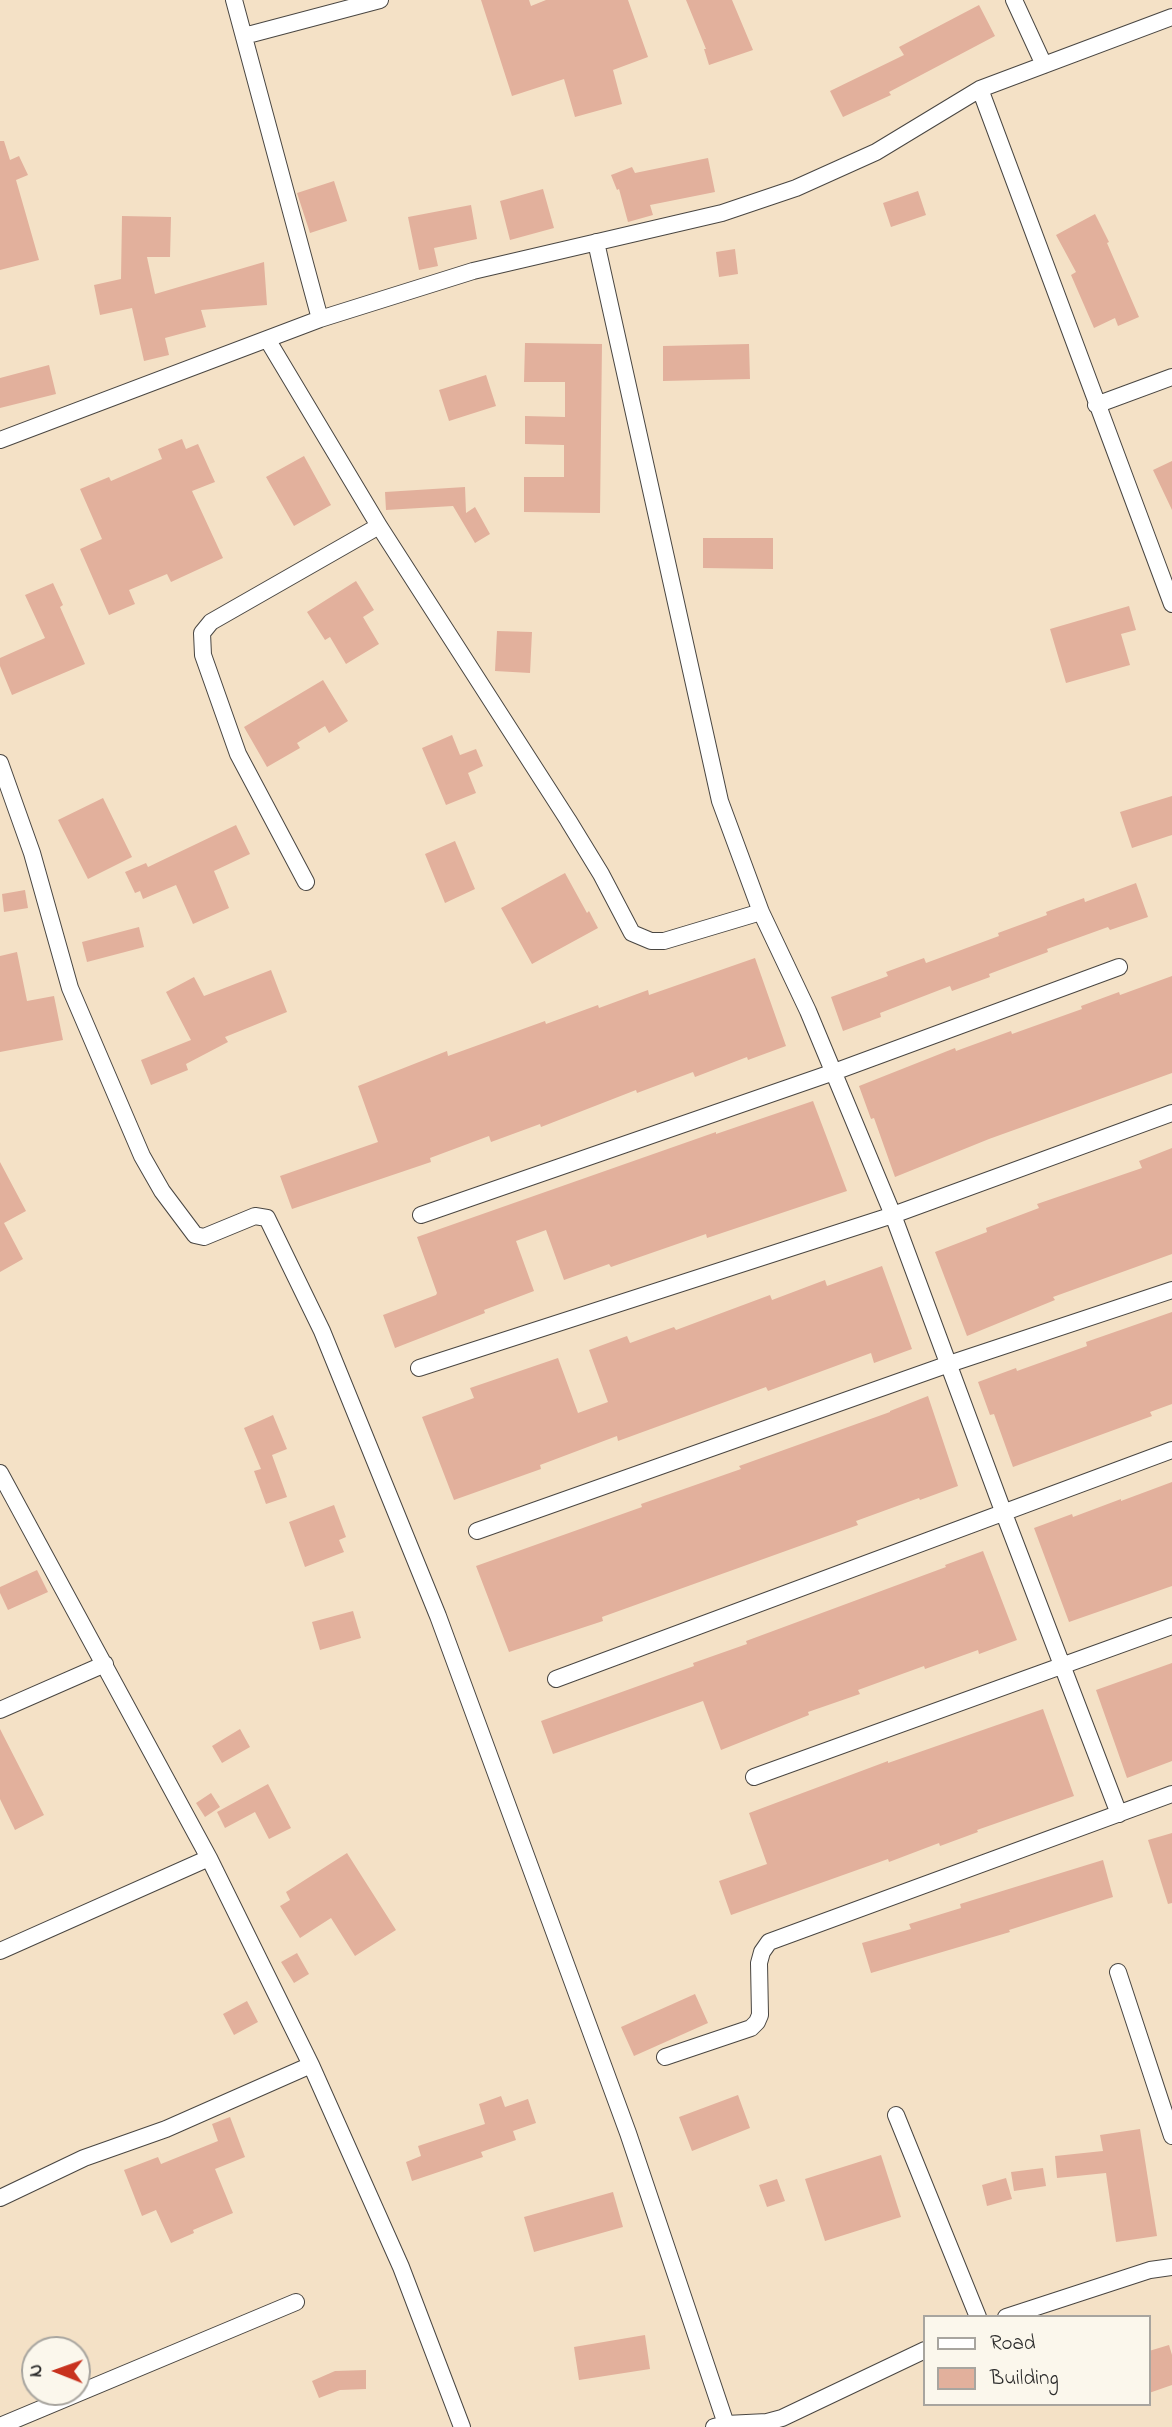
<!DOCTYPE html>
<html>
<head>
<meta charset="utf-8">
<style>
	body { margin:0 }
	#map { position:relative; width:1172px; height:2427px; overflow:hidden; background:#f4e1c6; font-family:"Indie Flower",sans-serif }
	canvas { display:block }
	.legend { position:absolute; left:923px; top:2315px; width:228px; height:91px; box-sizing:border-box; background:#fbf7ec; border:2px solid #a8a59f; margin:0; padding:9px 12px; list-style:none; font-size:21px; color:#2b2b2b }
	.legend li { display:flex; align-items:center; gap:14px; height:35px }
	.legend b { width:35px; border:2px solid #a8a59f }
	.north { position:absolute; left:21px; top:2336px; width:70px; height:70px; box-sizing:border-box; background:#fbf7ec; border:2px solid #a8a59f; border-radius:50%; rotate:271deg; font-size:19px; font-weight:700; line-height:28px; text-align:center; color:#2b2b2b }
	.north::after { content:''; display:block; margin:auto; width:24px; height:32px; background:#c8321e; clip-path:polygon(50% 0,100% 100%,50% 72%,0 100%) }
</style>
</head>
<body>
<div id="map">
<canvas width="1172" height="2427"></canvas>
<ul class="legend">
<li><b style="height:9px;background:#fff"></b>Road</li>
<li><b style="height:19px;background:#e2b09c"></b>Building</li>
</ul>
<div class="north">N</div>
</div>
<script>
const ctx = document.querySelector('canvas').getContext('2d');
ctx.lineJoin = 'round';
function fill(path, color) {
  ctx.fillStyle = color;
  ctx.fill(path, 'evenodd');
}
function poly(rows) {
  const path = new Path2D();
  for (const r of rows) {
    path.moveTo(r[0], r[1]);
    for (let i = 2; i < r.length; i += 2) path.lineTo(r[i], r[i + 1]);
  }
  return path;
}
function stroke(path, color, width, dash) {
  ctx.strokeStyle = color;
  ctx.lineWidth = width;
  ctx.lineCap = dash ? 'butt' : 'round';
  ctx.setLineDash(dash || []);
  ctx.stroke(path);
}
const building = poly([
	[481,0,529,0,531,6,546,0,628,0,648,57,613,70,622,104,575,117,564,79,512,96],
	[686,0,732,0,753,50,709,65,704,49,706,49],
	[979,5,995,36,889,92,891,95,843,117,830,91,904,55,899,47],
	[0,141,4,141,10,160,19,156,28,175,16,180,39,260,0,270],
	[708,158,715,192,650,205,653,215,628,222,619,189,617,190,611,175,632,167,635,173],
	[334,181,347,221,310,233,297,193],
	[543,189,554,228,510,240,500,201],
	[918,191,926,215,891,227,883,203],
	[471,205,477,239,434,248,438,266,419,270,408,217],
	[1095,214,1109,242,1107,243,1139,317,1118,326,1115,318,1094,328,1071,275,1076,272,1056,235],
	[122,216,171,217,170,257,147,257,155,294,264,262,267,305,201,310,206,327,165,338,169,355,144,361,132,308,100,315,94,285,121,279],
	[735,249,738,274,719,277,716,252],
	[525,343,602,344,600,513,524,512,524,477,564,477,564,445,525,444,525,416,565,417,565,382,524,382],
	[749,344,750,379,663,381,663,346],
	[49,365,56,394,0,408,0,378],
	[486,375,496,406,449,421,439,390],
	[182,439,186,449,198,444,215,482,192,491,223,558,171,582,167,574,129,590,135,604,109,615,80,549,102,539,80,489,109,477,111,481,162,459,158,449],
	[304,456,331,505,294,526,266,477],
	[1172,461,1172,510,1153,470],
	[465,487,466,513,475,507,490,534,475,543,453,506,386,510,385,492],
	[703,538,773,538,773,569,703,568],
	[356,581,374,610,363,617,379,644,346,664,330,637,325,640,307,612],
	[53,583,63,605,60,607,85,664,12,695,0,666,0,658,45,638,25,595],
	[1129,606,1136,630,1121,634,1130,665,1066,683,1050,629],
	[497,631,532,632,530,673,495,671],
	[323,680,348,721,329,733,325,726,297,743,300,748,267,767,244,727],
	[452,735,460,755,476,749,483,766,468,773,476,793,446,805,422,748],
	[1172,796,1172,835,1132,848,1120,812],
	[103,798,132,857,88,879,58,820],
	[236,825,250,854,214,871,229,908,193,924,176,885,143,899,140,891,135,893,125,872,146,863,148,867],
	[455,841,475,889,445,903,425,854],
	[565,873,587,913,589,911,598,928,532,964,501,908],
	[1136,883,1148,917,1110,930,1108,927,1047,949,1048,952,989,974,990,977,952,991,950,986,880,1013,881,1017,843,1031,831,997,888,976,886,972,924,958,926,963,999,936,998,933,1047,915,1046,912,1084,898,1085,902],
	[25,890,28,908,4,912,2,894],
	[139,927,144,947,87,962,82,942],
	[17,952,27,1001,54,996,63,1040,0,1052,0,956],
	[755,958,786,1046,748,1060,747,1057,695,1077,693,1072,637,1093,636,1090,541,1127,540,1124,491,1142,489,1136,430,1158,431,1162,292,1209,280,1176,378,1142,358,1086,447,1051,448,1056,545,1021,546,1024,598,1005,599,1008,648,990,649,995],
	[271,970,287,1012,225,1037,228,1042,186,1064,188,1070,151,1085,141,1060,191,1040,166,992,194,977,204,996],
	[1172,976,1172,1073,989,1139,895,1177,874,1118,871,1119,859,1086,955,1048,956,1051,1011,1031,1012,1034,1082,1009,1081,1006,1119,992,1120,995],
	[813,1101,847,1191,707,1238,706,1234,611,1267,609,1264,564,1280,546,1230,516,1241,534,1291,484,1310,485,1313,395,1348,383,1315,436,1295,437,1293,417,1237,716,1132,716,1134],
	[1172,1148,1172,1254,1053,1297,1055,1300,967,1336,935,1252,987,1232,986,1228,1039,1208,1037,1204,1142,1168,1139,1161],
	[0,1162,26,1211,4,1223,23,1259,0,1272],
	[882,1266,912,1349,874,1363,871,1353,768,1391,766,1387,618,1441,617,1436,540,1465,541,1469,454,1500,422,1417,474,1398,470,1388,558,1358,578,1413,608,1402,589,1350,627,1336,630,1343,674,1327,676,1330,770,1295,772,1300,825,1280,827,1286],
	[1172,1312,1172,1404,1150,1412,1152,1416,1013,1467,994,1414,990,1415,978,1382,1016,1368,1017,1371,1087,1346,1086,1342],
	[928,1396,958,1486,920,1500,919,1498,856,1521,858,1525,602,1617,603,1621,509,1652,476,1566,642,1507,641,1504,741,1469,739,1466,890,1412,890,1411],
	[273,1415,287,1449,272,1455,287,1497,266,1504,254,1471,261,1469,244,1428],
	[1172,1482,1172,1586,1069,1622,1034,1528,1072,1514,1073,1517,1121,1499,1121,1501],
	[334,1505,346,1537,339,1540,344,1552,305,1567,289,1522],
	[983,1551,1017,1640,979,1654,978,1650,925,1669,924,1666,858,1690,860,1694,808,1712,809,1715,721,1750,703,1701,553,1754,541,1721,694,1666,693,1663,747,1644,746,1641,946,1567,945,1565],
	[37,1570,48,1592,8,1610,0,1593,0,1587],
	[353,1611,361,1638,320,1650,312,1622],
	[1172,1663,1172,1761,1127,1778,1096,1690],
	[1043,1709,1074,1796,977,1830,978,1832,940,1846,939,1843,889,1862,888,1859,731,1915,719,1881,767,1864,749,1813,888,1761,888,1763],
	[0,1729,44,1815,15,1830,0,1799],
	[240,1729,250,1747,222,1763,212,1746],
	[268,1784,291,1828,269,1839,255,1812,225,1828,217,1812],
	[211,1793,220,1807,205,1817,196,1803],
	[1172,1833,1172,1903,1168,1904,1148,1840],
	[347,1853,396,1930,355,1956,331,1918,300,1938,280,1906,290,1900,286,1892],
	[1103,1860,1113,1897,1009,1930,1010,1932,871,1973,862,1943,911,1929,909,1924,961,1908,960,1904],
	[297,1953,309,1974,294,1983,281,1962],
	[695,1994,708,2023,634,2056,621,2027],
	[247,2001,258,2022,234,2035,223,2014],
	[738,2095,750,2128,692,2151,679,2117],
	[501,2096,505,2107,528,2099,536,2123,513,2131,516,2140,481,2152,483,2157,412,2181,406,2162,421,2156,418,2146,485,2124,479,2104],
	[230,2117,245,2157,215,2169,233,2213,193,2230,194,2233,171,2243,156,2210,142,2216,124,2170,158,2157,161,2164,218,2141,212,2124],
	[1140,2129,1157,2236,1116,2242,1106,2173,1057,2178,1055,2156,1103,2151,1100,2135],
	[881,2155,901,2217,825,2241,805,2179],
	[1043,2168,1046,2186,1014,2191,1011,2172],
	[1006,2178,1012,2199,987,2206,982,2185],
	[777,2179,785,2201,767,2207,759,2185],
	[613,2192,623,2227,534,2252,524,2217],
	[645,2335,650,2369,579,2380,574,2347],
	[1169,2345,1172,2355,1172,2385,1149,2393,1149,2351],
	[366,2370,366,2389,340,2390,319,2398,312,2381,335,2371]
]);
const minor = poly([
	[234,0,320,319],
	[1014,0,1044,65],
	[244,36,380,0],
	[980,89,1172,604],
	[596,242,720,801,761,912,808,1011,893,1215,1003,1511,1119,1814],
	[267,339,379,526,568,820,601,874,632,933,651,941,664,941,761,912],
	[1096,405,1172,377],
	[0,440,320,319,473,271,722,213,796,188,876,152,980,89,1172,17],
	[0,763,32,853,70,988,142,1156,162,1191,195,1235,204,1237,255,1216,267,1218,322,1331,438,1616,628,2133,726,2424],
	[306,882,238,754,203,655,202,633,211,622,379,526],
	[421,1215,834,1072,1119,967],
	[419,1368,893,1215,1172,1113],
	[0,1473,209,1858,311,2065,401,2267,462,2427],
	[477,1531,949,1364,1172,1290],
	[556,1679,1172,1450],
	[0,1710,105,1664],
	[754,1777,1172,1626],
	[0,1951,209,1858],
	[1118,1972,1172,2136],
	[665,2057,751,2028,757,2022,760,2015,759,1963,762,1952,769,1942,1172,1794],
	[896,2115,978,2317],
	[0,2198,84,2158,166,2129,311,2065],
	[1006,2317,1150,2270,1172,2267],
	[0,2426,296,2302],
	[714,2427,726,2424,767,2422,782,2418,925,2350]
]);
fill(building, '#e2b09c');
stroke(minor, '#494642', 18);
stroke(minor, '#fff', 16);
</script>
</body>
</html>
